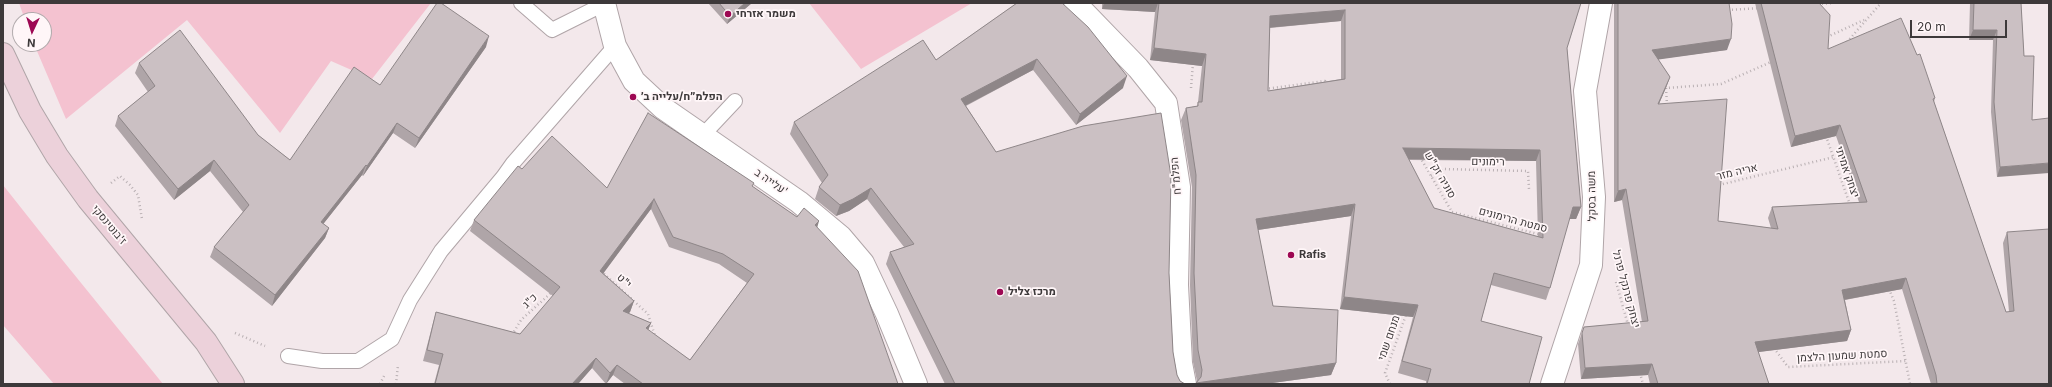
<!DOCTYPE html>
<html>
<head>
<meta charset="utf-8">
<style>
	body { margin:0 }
	#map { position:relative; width:2052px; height:387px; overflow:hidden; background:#f3e8eb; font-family:Inter,sans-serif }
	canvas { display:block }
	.frame { position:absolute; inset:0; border:4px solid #3d393a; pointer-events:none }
	.north { position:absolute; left:12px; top:12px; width:40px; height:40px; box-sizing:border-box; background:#fff6f8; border:1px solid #b1aaac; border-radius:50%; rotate:184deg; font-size:11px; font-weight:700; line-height:16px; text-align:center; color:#3d393a }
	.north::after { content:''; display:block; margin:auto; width:14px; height:18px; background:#9d0853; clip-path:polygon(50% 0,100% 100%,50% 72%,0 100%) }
	.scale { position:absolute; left:1910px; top:20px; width:97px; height:18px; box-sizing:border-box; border:2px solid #3d393a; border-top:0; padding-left:5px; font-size:12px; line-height:14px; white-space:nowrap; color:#3d393a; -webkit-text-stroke:3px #fff6f8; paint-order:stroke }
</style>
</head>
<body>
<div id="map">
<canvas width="2052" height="387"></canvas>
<div class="frame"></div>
<div class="north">N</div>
<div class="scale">20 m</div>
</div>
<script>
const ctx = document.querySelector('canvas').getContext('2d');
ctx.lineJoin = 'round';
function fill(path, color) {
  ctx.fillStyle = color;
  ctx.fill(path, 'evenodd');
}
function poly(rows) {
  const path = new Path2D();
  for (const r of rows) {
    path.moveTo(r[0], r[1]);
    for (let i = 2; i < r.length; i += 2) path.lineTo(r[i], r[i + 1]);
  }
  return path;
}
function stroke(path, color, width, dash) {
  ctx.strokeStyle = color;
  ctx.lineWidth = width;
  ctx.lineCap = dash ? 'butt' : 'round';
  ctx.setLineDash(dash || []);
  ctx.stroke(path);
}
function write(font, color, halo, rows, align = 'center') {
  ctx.font = font + ' Inter,Heebo,sans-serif';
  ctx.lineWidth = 3.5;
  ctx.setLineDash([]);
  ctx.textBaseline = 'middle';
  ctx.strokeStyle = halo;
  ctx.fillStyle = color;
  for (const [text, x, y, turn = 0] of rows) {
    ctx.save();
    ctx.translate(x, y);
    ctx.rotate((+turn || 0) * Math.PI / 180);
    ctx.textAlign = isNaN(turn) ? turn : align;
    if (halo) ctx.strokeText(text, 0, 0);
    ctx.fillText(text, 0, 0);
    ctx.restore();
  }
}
const green = poly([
	[19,3,431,3,372,79,331,61,280,133,187,20,66,119,34,44,44,44,44,20,25,20],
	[809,3,972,3,861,69],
	[3,185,60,257,163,384,54,384,3,325]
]);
const path = poly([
	[1818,4,1833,3],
	[1728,10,1759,8],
	[1827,37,1864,20],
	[1847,42,1881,3],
	[1191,88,1193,63],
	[1265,89,1325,81,1326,84],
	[1667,105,1666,88,1721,84,1771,62],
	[1826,136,1850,205],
	[1420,157,1452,212],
	[1431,176,1442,169,1528,171,1529,189],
	[111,183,120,176,130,185,138,195,142,219],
	[1719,185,1834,157],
	[1452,212,1541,235],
	[601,271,648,314,655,336],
	[1616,282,1628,325],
	[1889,289,1894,301,1910,384],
	[235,333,265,346],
	[512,335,521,320,552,292],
	[1774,348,1788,367,1906,361],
	[1640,373,1643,384],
	[380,384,385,374],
	[396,384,398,365],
	[1390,384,1385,373,1406,315]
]);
const lane = poly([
	[521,3,552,30,604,4],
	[703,135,735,101],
	[288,356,322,361,358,361,392,339,410,300,441,251,503,177,513,163,615,46]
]);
const street = poly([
	[604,3,615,46,634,81,663,108,799,202,841,237,863,263,887,314,916,384],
	[1075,3,1138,68,1166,103,1179,187,1177,285,1181,363,1185,384],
	[1552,384,1591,265,1594,197,1585,91,1601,3]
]);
const secondary = poly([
	[3,54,30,111,57,156,88,199,206,342,233,384]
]);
const wall = poly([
	[708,3,752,3,727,24],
	[1017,3,1123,88,1076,125,1033,70,966,106,996,152,1169,273,1173,352,1177,375,1180,381,1185,384,945,384,886,264,890,252,904,247,867,199,849,211,836,216,815,199,819,187,822,183,790,134,794,122,936,60],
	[1102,3,1581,3,1567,48,1581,207,1576,219,1569,219,1550,288,1546,300,1491,285,1481,321,1529,384,1426,384,1426,381,1398,373,1413,317,1340,309,1351,216,1258,230,1273,306,1336,363,1331,375,1265,384,1195,384,1197,381,1193,362,1190,285,1192,187,1181,120,1186,108,1197,106,1198,102,1202,66,1150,60,1155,12,1102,9],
	[1341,21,1341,79,1268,91,1270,28],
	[1409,160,1536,161,1538,237,1434,208],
	[1614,3,1729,3,1727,50,1658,59,1670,77,1659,104,1718,221,1771,228,1768,218,1772,207,1859,202,1836,136,1791,147,1755,3,1819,3,1828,49,1935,98,1934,102,2006,312,2009,312,2003,243,2007,232,2049,384,1931,384,1902,289,1845,300,1851,330,1847,341,1758,352,1769,384,1650,384,1648,375,1581,379,1578,344,1584,327,1642,322,1622,200,1614,202],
	[1970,3,2021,3,2024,56,2032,120,1997,177,1991,112,1993,40,1969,40],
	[486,47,415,148,393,133,363,176,362,175,323,224,329,228,325,238,272,306,210,257,214,247,243,212,210,171,174,200,115,126,118,116,148,92,135,73,139,63,258,135,290,160,380,85],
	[522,169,607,188,753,187,797,217,817,228,898,384,625,384,613,375,606,384,592,368,578,384,434,384,439,365,423,361,433,323,436,312,520,334,553,296,470,231,474,220],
	[651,209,669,247,719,264,747,283,690,360,648,330,651,323,628,313,630,312,634,301,603,273]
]);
const shadedWall = poly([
	[745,3,752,3,727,24,730,16],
	[1104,3,1158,3,1155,12,1102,9],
	[1345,10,1341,21,1266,28,1270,16],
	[1973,30,1997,30,1993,40,1969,40],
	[489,36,486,47,415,148,419,138],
	[1731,39,1727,50,1648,61,1652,50],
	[1154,48,1206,54,1202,66,1150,60],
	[1037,59,1033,70,957,110,961,99],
	[1127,76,1123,88,1076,125,1080,114],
	[1670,77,1666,88,1654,115,1658,104],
	[397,123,393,133,363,176,367,166],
	[1840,125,1836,136,1791,147,1795,136],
	[1403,148,1540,150,1536,161,1399,159],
	[214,160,210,171,174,200,178,189],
	[2049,163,2049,173,1997,177,2000,167],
	[366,165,362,175,317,232,321,222],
	[871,188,867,199,849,211,836,216,840,205],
	[1626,189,1622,200,1614,202,1618,191],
	[654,199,651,209,597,282,600,271],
	[1355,204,1351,216,1251,231,1256,219],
	[1573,207,1581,207,1576,219,1568,219],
	[819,221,816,232,815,225],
	[329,228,325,238,272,306,275,295],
	[1906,278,1902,289,1838,301,1842,290],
	[1344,297,1418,305,1413,317,1340,309],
	[634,301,630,312,620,322,623,311],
	[651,323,647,333,646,328],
	[1851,330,1847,341,1751,353,1755,342],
	[596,358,592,368,578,384,572,384],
	[1336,363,1331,375,1265,384,1195,384,1196,383],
	[1652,364,1648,375,1581,379,1585,368],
	[617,365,613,375,606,384,610,373]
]);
const building = poly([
	[437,3,441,3,489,36,419,138,397,123,367,166,366,165,321,222,329,228,275,295,214,247,249,205,214,160,178,189,118,116,155,86,139,63,180,30,258,135,290,160,354,67,380,85,437,3],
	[719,3,745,3,730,16,719,3],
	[1017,3,1062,3,1088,27,1127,76,1080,114,1037,59,961,99,996,152,1083,126,1161,113,1171,176,1169,273,1173,352,1177,375,1180,381,1185,384,955,384,890,252,914,244,871,188,853,199,840,205,819,187,828,175,794,122,923,40,936,60,1017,3],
	[1159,3,1581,3,1567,48,1581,207,1573,207,1550,288,1494,273,1481,321,1542,337,1529,384,1427,384,1431,369,1402,361,1418,305,1344,297,1355,204,1256,219,1273,306,1338,310,1336,363,1196,383,1201,377,1202,370,1198,350,1194,273,1196,175,1186,108,1198,106,1198,102,1202,102,1206,54,1154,48,1159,3],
	[1345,10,1345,79,1268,91,1270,16,1345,10],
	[1403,148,1540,150,1543,238,1434,208,1403,148],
	[1618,3,1729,3,1732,24,1731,39,1652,50,1670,77,1658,104,1727,99,1718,221,1778,229,1772,207,1867,202,1840,125,1795,136,1761,3,1819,3,1830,15,1828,49,1901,18,1917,55,1920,54,1935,98,1933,99,2006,312,2014,311,2007,232,2049,229,2049,384,1937,384,1936,375,1906,278,1842,290,1851,330,1755,342,1769,384,1658,384,1652,364,1585,368,1582,333,1584,327,1648,321,1626,189,1618,191,1618,3],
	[1974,3,2021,3,2024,56,2034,56,2032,120,2049,118,2049,163,2000,167,1994,102,1997,30,1973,30,1974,3],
	[648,113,754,183,752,186,797,217,804,208,819,221,815,225,858,271,898,384,643,384,617,365,610,373,596,358,572,384,435,384,443,354,427,350,436,312,520,334,560,287,474,220,518,166,522,169,552,136,607,188,648,113],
	[654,199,673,237,723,254,754,274,690,360,646,328,651,323,623,311,634,301,600,271,654,199]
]);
const markers = [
	[728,14,4,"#9d0853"],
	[633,97,4,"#9d0853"],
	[1291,255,4,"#9d0853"],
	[1000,292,4,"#9d0853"]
];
const poiNames = [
	["משמר אזרחי",736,14],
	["הפלמ״ח/עלייה ב׳",641,97],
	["Rafis",1299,255],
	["מרכז צליל",1008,292]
];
const streetNames = [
	["רימונים",1488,162,1],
	["אריה מזר",1737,172,-13],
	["יצחק אמיתי",1847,172,71],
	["סוניה זק\"ש",1440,175,60],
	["הפלמ\"ח",1176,176,-95],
	["עלייה ב'",771,182,35],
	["משה בסקל",1592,196,-91],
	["סמטת הרימונים",1513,220,15],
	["ז'בוטינסקי",109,225,50],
	["י\"ט",624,281,42],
	["יצחק פרנקל פרנל",1626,289,75],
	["כ\"ג",530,301,-43],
	["מנחם שמי",1389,338,-71],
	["סמטת שמעון הלצמן",1842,356,-3]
];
fill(green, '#f4c2d0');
stroke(lane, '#b0a5a8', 16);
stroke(street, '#b0a5a8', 24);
stroke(secondary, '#b0a5a8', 24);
stroke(path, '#b9b0b3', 2.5, [1, 3]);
stroke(lane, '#fff', 14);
stroke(street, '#fff', 22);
stroke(secondary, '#ecd1da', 22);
fill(wall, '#afa5a8');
fill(shadedWall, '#8e8688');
fill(building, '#cbc0c3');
stroke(building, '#8e8688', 1);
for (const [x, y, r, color] of markers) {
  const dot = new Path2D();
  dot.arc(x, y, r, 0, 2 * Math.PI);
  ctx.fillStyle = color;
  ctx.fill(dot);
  stroke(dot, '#fff6f8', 1.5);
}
write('bold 11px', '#3d393a', '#fff6f8', poiNames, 'left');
write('11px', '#3d393a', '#fff6f8', streetNames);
</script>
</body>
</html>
